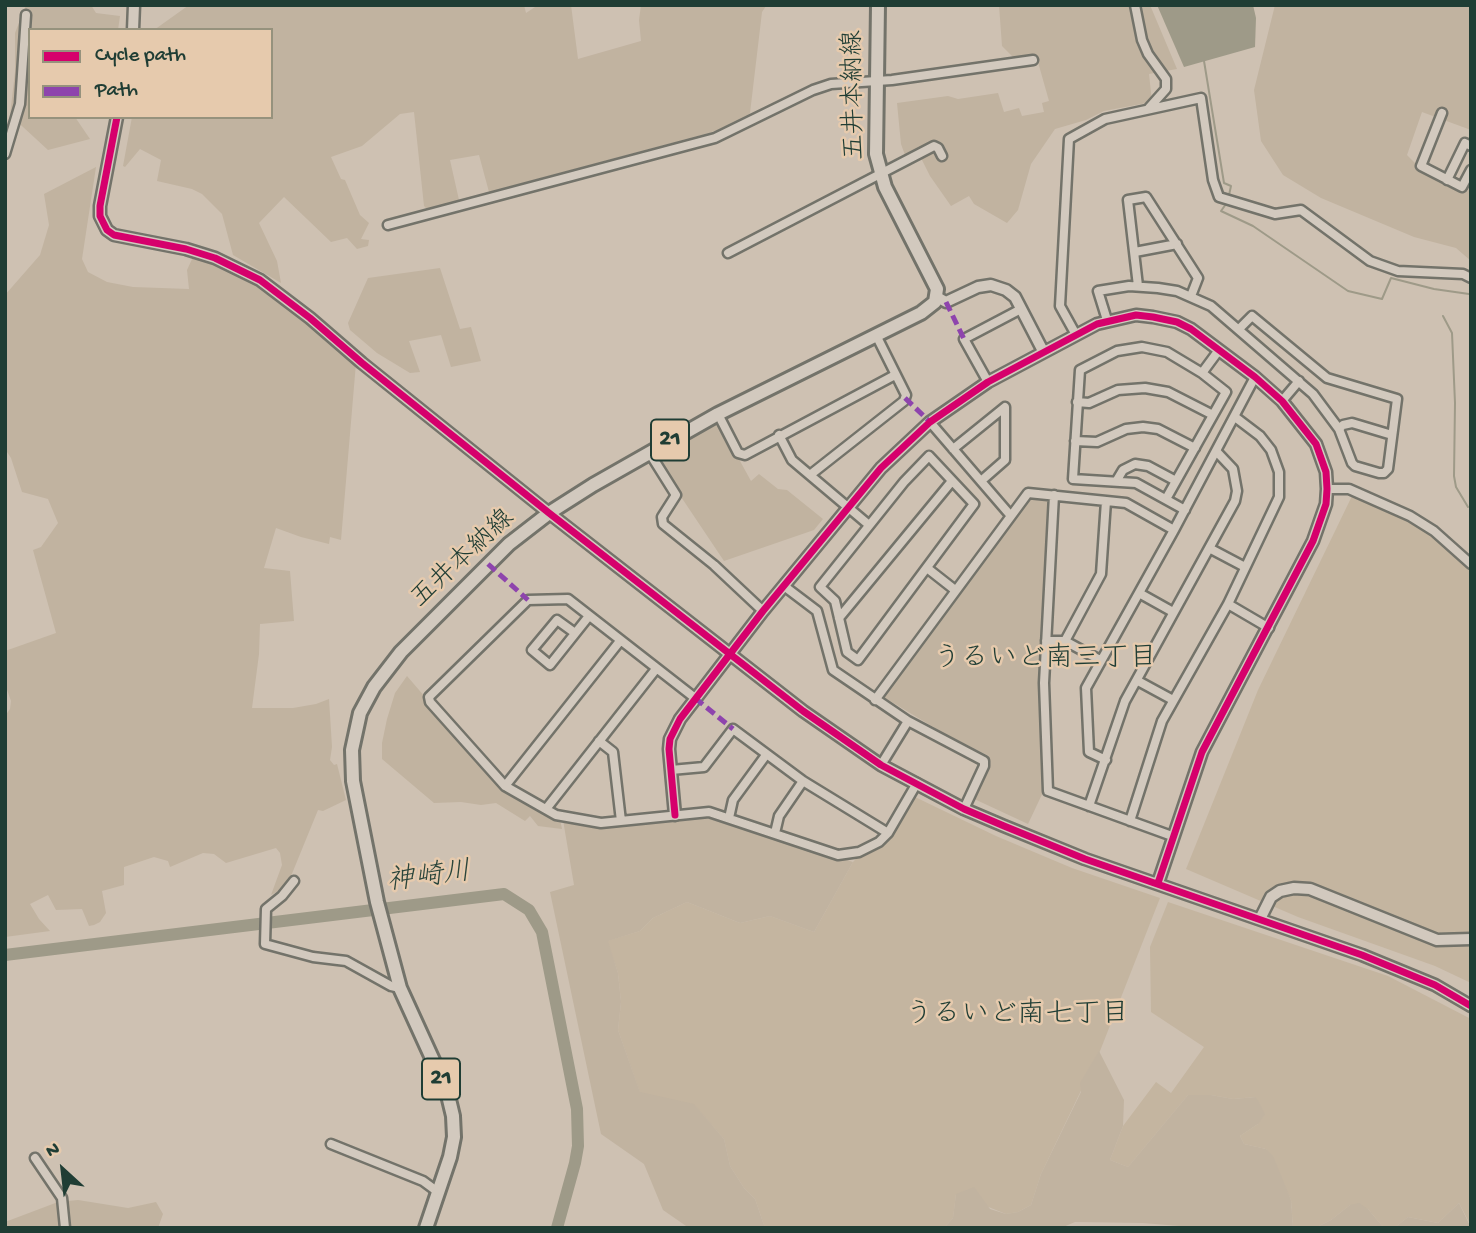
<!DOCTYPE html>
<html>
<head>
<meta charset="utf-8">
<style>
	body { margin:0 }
	#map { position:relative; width:1476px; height:1233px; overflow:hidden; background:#cec1b2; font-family:"Gochi Hand",sans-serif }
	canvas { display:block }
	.frame { position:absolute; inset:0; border:7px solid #1f3d34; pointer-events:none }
	.legend { position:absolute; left:28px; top:28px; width:245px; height:91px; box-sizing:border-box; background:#e6caad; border:2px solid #96927d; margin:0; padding:9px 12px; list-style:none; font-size:21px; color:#1f3d34 }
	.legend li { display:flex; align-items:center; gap:14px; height:35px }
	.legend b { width:35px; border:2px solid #96927d }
	.north { position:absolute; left:28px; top:1135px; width:70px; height:70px; -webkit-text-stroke:5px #e6caad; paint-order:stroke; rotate:333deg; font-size:19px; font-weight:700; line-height:28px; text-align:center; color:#1f3d34 }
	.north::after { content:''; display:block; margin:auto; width:24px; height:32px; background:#1f3d34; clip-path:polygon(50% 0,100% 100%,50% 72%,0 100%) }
</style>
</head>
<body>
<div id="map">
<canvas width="1476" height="1233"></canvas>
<div class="frame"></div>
<ul class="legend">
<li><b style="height:9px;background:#d6006c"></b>Cycle path</li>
<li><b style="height:9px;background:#8e44ad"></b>Path</li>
</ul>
<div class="north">N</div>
</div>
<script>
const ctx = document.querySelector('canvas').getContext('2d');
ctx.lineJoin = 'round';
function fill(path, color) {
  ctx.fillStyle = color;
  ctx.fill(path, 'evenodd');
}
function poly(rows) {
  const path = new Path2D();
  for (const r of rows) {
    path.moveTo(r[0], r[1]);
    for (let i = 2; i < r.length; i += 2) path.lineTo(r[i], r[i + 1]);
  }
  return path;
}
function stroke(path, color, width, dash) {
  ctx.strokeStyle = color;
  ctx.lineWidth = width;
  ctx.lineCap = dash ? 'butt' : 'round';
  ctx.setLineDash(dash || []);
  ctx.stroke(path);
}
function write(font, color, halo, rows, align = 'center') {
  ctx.font = font + ' "Gochi Hand","Klee One",sans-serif';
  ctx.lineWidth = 5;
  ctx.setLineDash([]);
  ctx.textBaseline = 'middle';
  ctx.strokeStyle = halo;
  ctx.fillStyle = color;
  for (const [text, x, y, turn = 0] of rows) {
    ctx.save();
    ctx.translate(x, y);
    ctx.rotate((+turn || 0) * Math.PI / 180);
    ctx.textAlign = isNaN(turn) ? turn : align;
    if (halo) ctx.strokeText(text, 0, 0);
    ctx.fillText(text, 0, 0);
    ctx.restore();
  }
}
const built = poly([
	[1352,496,1415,521,1471,567,1471,983,1435,966,1298,917,1186,869,1258,690],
	[915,797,996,836,1072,868,1160,898,1100,1051,1041,1174,1031,1205,1018,1212,1006,1214,956,1194,953,1218,944,1228,765,1228,755,1199,744,1188,730,1166,724,1139,694,1105,640,1093,618,1030,621,1002,618,973,607,941,640,931,653,918,687,902,740,923,770,916,814,932,853,862],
	[1168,902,1388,976,1471,1019,1471,1226,1459,1203,1438,1223,1408,1217,1394,1228,1384,1228,1368,1209,1350,1205,1331,1220,1315,1228,1293,1228,1291,1200,1266,1149,1244,1144,1240,1136,1258,1124,1256,1097,1233,1099,1211,1095,1188,1095,1128,1167,1110,1160,1123,1126,1156,1082,1171,1093,1204,1047,1151,1012,1150,947]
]);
const green = poly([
	[26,5,91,5,96,13,120,16,118,30,30,30,30,117,75,117,90,139,48,150,10,115,15,72,15,33],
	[189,5,524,5,526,13,538,5,571,5,578,59,641,41,639,20,641,5,773,5,766,6,762,12,750,113,748,116,731,125,709,133,489,192,479,155,450,160,459,200,427,209,424,206,414,112,400,114,362,146,331,157,341,179,345,180,360,215,369,223,361,239,369,240,368,246,357,249,347,238,331,242,284,197,259,223,277,261,281,283,233,255,222,214,202,194,192,189,157,181,161,160,140,149,125,167,123,166,132,117,271,117,271,30,154,30],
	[999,5,1150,5,1177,69,1149,74,1152,102,1104,111,1086,120,1055,129,1031,164,1018,210,1007,223,974,204,969,196,951,206,930,176,917,150,905,155,901,144,897,103,948,96,958,99,998,93,1004,112,1019,108,1022,116,1044,112,1042,103,1049,101,1036,55,1013,57,1002,46],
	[1275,5,1471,5,1471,130,1422,112,1407,155,1416,164,1468,191,1471,182,1471,261,1456,248,1414,237,1321,198,1283,175,1261,141,1254,90],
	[96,167,82,259,88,272,107,282,133,287,189,289,187,270,193,257,221,265,254,281,291,308,356,363,341,540,330,537,329,544,301,537,276,528,264,568,290,571,294,621,260,624,259,654,252,708,293,708,316,704,329,699,332,747,330,760,334,765,337,764,346,800,323,811,318,810,289,881,280,890,271,895,282,865,280,853,276,848,226,863,214,854,203,853,170,867,168,861,154,857,124,867,124,885,102,891,106,913,100,922,94,925,89,926,82,909,56,910,48,895,30,904,39,919,50,931,5,937,5,716,10,709,11,701,5,684,5,651,56,633,33,550,41,547,58,523,48,499,22,492,11,458,5,449,5,295,40,255,49,225,44,194],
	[440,268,460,329,471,327,481,361,451,367,441,335,409,341,420,372,410,373,377,353,350,330,348,323,368,278],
	[714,419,718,421,751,481,759,474,778,489,787,490,823,519,814,530,724,561,653,455],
	[1027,492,1050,495,1041,683,1045,788,1028,824,970,797,989,756,943,733,882,696],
	[407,676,492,775,559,814,562,829,538,826,530,816,525,821,496,803,481,805,461,802,434,803,382,759,382,743,387,719,395,693],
	[710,816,853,862,814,932,770,916,740,923,687,902,653,918,640,931,608,941,618,973,621,1002,618,1030,640,1092,694,1104,724,1139,730,1166,744,1188,755,1199,765,1228,689,1228,663,1210,644,1164,601,1134,550,892,574,885,563,820,599,825,619,826],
	[1099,1051,1124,1100,1123,1126,1110,1160,1128,1167,1188,1095,1211,1095,1233,1099,1256,1097,1265,1114,1258,1124,1240,1136,1244,1144,1266,1149,1273,1156,1291,1200,1293,1228,1203,1228,1143,1223,1075,1222,1061,1228,944,1228,953,1218,956,1194,974,1187,990,1209,1006,1214,1018,1212,1031,1205,1041,1174,1081,1092,1080,1083],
	[78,1200,128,1208,156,1202,163,1214,158,1228,5,1228,5,1222,58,1202],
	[1359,1203,1368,1209,1384,1228,1315,1228,1331,1220,1350,1205],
	[1459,1203,1471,1228,1394,1228,1408,1217,1438,1223]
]);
const water = poly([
	[1157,5,1253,5,1256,18,1255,47,1184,67]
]);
const stream = poly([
	[1204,61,1224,183,1231,186,1229,195],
	[1226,204,1221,211,1253,226,1348,291,1382,299,1391,278,1434,289,1469,294],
	[1443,316,1452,333,1455,403,1454,476,1456,487,1468,507]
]);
const river = poly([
	[5,955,504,894,529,910,542,932,577,1109,578,1146,575,1163,557,1228]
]);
const minor = poly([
	[1135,5,1142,40,1148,54,1166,79,1166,89,1149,108],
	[1442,113,1421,166,1462,187,1471,170],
	[5,154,20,104,26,15],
	[1447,180,1465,143,1471,146],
	[388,225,715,138,813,90,831,84,892,80,1033,60],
	[1135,252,1177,244],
	[728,253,934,146,938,148,942,156],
	[1138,286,1128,200,1146,197,1198,278,1191,296],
	[1107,320,1098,291,1129,286,1158,288,1177,291,1211,306,1313,394,1339,429,1352,463,1355,466,1379,473,1384,473,1388,469,1397,399,1327,378,1252,316,1239,329],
	[1075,333,1060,306,1069,139,1105,119,1201,98,1213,180,1219,197,1275,214,1301,210,1370,261,1398,271,1463,274,1471,278],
	[988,382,964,339,1021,309],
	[1282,401,1299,381],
	[1077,402,1089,403,1118,390,1145,388,1168,392,1213,415],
	[718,414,738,453,745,455,895,375],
	[930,422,1011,516],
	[1339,429,1343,425,1352,423,1392,435],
	[779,435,792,460,869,525],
	[1075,441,1097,442,1126,429,1143,427,1158,429,1195,448],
	[953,449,1005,407,1005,460,981,481],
	[649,452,676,495,662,517,663,524,714,565,763,611],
	[929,456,974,504,858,660,847,652,835,601,820,587,904,482,929,456],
	[810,475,904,401,906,395,876,335],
	[1117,480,1123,470,1135,464,1148,466,1176,481],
	[1327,489,1349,489,1410,516,1434,531,1471,564],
	[1054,495,1044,683,1048,791,1172,836],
	[1166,499,1226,392,1202,373],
	[1185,510,1136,483,1073,479,1080,370,1117,351,1142,347,1167,352,1202,373,1219,350],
	[1209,548,1245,567],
	[927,568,955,590],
	[784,586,817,611,833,670,908,721,984,761,984,766,964,809],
	[1139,593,1173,612],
	[1228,604,1269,628],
	[839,618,952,481],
	[575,633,557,620,532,650,550,665,589,616],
	[1046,641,1065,641,1100,660],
	[1065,641,1101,574,1106,501],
	[1138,681,1173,700],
	[695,698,568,599,528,600,429,697,430,702,505,786,556,815,601,823,709,812,838,855,859,852,879,842,888,833,917,783],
	[875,700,1028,493,1126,503,1174,530],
	[599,741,613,752,621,821],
	[1106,760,1089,752,1086,688,1174,530,1255,377],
	[881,765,908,721],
	[671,770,704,767,733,729,803,781,888,833],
	[505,786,620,641],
	[1089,806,1125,701,1235,501,1237,491,1233,469,1216,451],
	[546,809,656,669],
	[729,818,733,800,766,755],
	[1130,821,1162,721,1228,604,1279,497,1279,472,1271,450,1260,436,1235,417],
	[775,833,779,816,803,781],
	[294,881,282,896,266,909,265,944,313,957,346,961,391,986,400,988],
	[331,1144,423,1181,438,1192],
	[35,1158,62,1198,65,1228]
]);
const tertiary = poly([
	[133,30,134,5],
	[117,117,100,206,100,216,107,230,114,235,186,249,215,258,260,280,310,318,362,363,549,513,803,711,881,765,964,809,1004,826,1085,859,1362,955,1435,985,1471,1006],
	[937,297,946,302,978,287,991,285,1006,290,1015,297,1043,351],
	[675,815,669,749,670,739,680,719,763,611,881,468,930,422,988,382,1097,324,1136,315,1153,317,1177,322,1191,329,1255,377,1282,401,1316,444,1326,472,1327,489,1326,504,1313,541,1202,752,1158,883],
	[1260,919,1271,897,1280,891,1294,888,1310,889,1437,940,1471,939]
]);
const primary = poly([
	[426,1228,450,1157,454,1137,453,1116,447,1091,400,988,377,902,353,781,352,750,360,713,374,687,401,652,509,544,549,513,593,485,718,414,921,313,935,302,937,289,885,187,876,154,878,5]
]);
const quiet = poly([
	[946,302,964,339],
	[905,398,930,422],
	[488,564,528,600],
	[695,698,733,729]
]);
const cycleway = poly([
	[117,117,100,206,100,216,107,230,114,235,186,249,215,258,260,280,310,318,362,363,549,513,803,711,881,765,964,809,1004,826,1085,859,1362,955,1435,985,1471,1006],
	[675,815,669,749,670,739,680,719,763,611,881,468,930,422,988,382,1097,324,1136,315,1153,317,1177,322,1191,329,1255,377,1282,401,1316,444,1326,472,1327,489,1326,504,1313,541,1202,752,1158,883]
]);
const shields = [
	[670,440,38],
	[441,1079,38]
];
const shieldNames = [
	["21",670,440],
	["21",441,1079]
];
const streetNames = [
	["五井本納線",856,95,-91],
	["五井本納線",464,560,-43]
];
const neighbourhoodNames = [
	["うるいど南三丁目",1045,661],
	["うるいど南七丁目",1017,1017]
];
const waterNames = [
	["神崎川",429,879,-7]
];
fill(built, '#c4b5a0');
fill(green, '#c1b3a0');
fill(water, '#9e9a88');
stroke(stream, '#9e9a88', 2);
stroke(river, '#9e9a88', 12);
stroke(minor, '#73736a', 13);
stroke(tertiary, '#73736a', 15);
stroke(primary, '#73736a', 18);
stroke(minor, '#d2c9be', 8);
stroke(tertiary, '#d2c9be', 10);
stroke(primary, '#d2c9be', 12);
stroke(quiet, '#8e44ad', 5, [10, 5]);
stroke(cycleway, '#d6006c', 7);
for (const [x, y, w] of shields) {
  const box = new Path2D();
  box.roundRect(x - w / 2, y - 20.5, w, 41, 5);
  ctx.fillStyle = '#e6caad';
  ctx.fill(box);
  stroke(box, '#1f3d34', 2);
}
write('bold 24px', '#1f3d34', null, shieldNames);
write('26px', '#1f3d34', '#e6caad', streetNames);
write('28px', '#1f3d34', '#e6caad', neighbourhoodNames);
write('italic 28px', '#2a453b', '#e6caad', waterNames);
</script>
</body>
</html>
